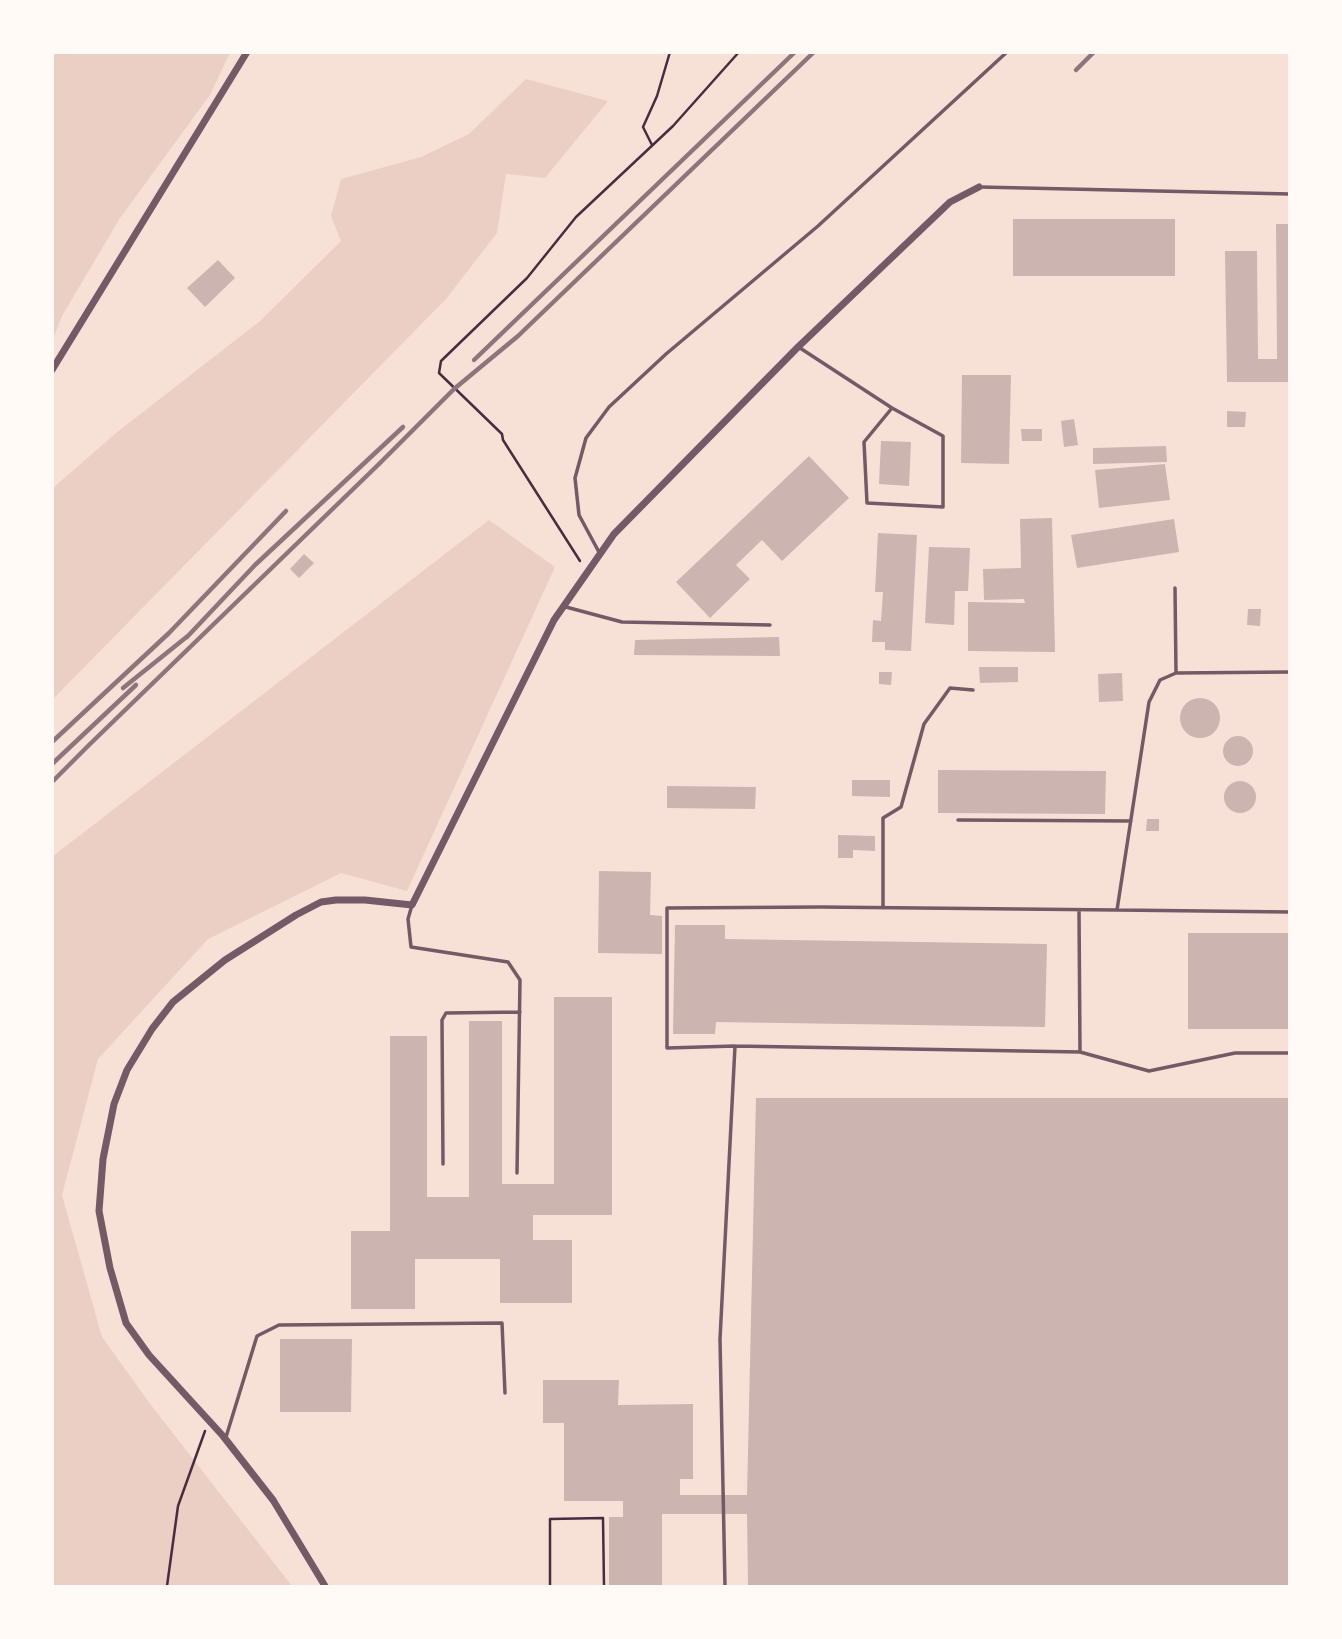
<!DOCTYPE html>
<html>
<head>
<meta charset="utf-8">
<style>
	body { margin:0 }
	#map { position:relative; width:1342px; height:1639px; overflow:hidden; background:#f7e1d7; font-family:Merriweather,serif }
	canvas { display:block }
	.frame { position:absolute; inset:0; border:54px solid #fffaf5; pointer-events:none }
</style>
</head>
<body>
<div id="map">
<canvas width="1342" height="1639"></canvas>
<div class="frame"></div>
</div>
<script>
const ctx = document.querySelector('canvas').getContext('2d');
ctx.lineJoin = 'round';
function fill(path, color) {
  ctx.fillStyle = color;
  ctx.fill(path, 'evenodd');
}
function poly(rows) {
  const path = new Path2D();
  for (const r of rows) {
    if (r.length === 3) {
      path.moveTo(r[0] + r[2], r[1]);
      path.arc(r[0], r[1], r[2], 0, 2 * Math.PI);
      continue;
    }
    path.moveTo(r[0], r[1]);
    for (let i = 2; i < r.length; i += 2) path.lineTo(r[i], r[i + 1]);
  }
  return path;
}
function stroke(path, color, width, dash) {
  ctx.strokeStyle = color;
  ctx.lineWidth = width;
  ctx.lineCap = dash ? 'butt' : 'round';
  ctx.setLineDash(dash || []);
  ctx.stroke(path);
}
const green = poly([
	[53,52,230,53,210,95,120,218,62,316,53,339],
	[526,79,608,101,545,178,506,174,497,233,446,299,53,699,53,488,116,433,260,321,341,241,331,216,341,179,421,157,469,134],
	[489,520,555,567,407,891,341,873,208,939,98,1059,62,1195,102,1337,151,1405,292,1586,53,1586,53,856]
]);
const building = poly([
	[1013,219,1175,219,1175,276,1013,276],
	[1276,224,1290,224,1290,382,1227,382,1225,251,1257,251,1258,359,1277,359],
	[218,260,235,278,205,307,187,288],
	[962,375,1011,375,1009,464,961,463],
	[1227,411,1246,412,1245,427,1227,427],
	[1074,419,1078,445,1064,447,1061,421],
	[1021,429,1042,429,1042,441,1022,441],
	[881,441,911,442,909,486,879,484],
	[1166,446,1167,462,1093,464,1093,448],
	[809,456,849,498,782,561,762,540,736,565,750,579,710,618,676,582],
	[1165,464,1170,500,1099,508,1095,470],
	[1052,518,1055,652,968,651,968,602,1025,603,1024,599,984,600,983,569,1021,568,1020,519],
	[1174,519,1179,552,1077,568,1071,535],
	[878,533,917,535,911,651,885,650,885,642,872,642,873,620,881,621,883,592,875,592],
	[929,547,970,548,968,591,955,591,954,625,925,623],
	[304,554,314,563,299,578,290,569],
	[1248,609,1261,609,1260,626,1247,625],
	[779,637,780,656,634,655,635,640],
	[979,667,1018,667,1018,682,980,683],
	[879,672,892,672,891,685,879,684],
	[1122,673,1123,701,1099,702,1098,674],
	[1200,718,20],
	[1238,751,15],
	[938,770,1106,771,1105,814,938,813],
	[852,780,890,780,890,797,852,796],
	[1240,797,16],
	[667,786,756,787,755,809,667,808],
	[1147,819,1159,819,1159,831,1146,831],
	[838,835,875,836,875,851,853,850,853,858,838,858],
	[599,871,651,872,650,915,662,916,662,954,598,953],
	[675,925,725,925,725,939,1047,944,1045,1027,716,1022,715,1034,673,1034],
	[1188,933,1290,933,1290,1029,1188,1029],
	[554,997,612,997,612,1215,533,1215,533,1240,572,1240,572,1303,500,1303,500,1259,415,1259,415,1309,351,1309,351,1231,390,1231,390,1036,427,1036,427,1197,469,1197,469,1021,502,1021,502,1184,554,1184],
	[756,1098,1290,1098,1290,1586,748,1586,747,1514,662,1514,662,1586,609,1586,609,1517,623,1517,623,1501,564,1501,564,1423,543,1423,543,1380,619,1380,618,1405,693,1404,693,1479,680,1479,680,1495,747,1495],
	[280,1339,352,1339,351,1412,280,1412]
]);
const path = poly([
	[652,145,643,127,657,96,670,52],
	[580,561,503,440,502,434,439,373,441,361,527,278,576,217,673,126,739,52],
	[167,1586,178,1506,205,1431],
	[550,1586,550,1519,603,1518,604,1586]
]);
const service = poly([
	[980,187,1290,194],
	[800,348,892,408,943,436,943,507,867,503,864,442,892,408],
	[600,554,579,515,575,478,586,438,609,407,666,354,818,226,1007,52],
	[1175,588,1176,673],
	[566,607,622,622,770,625],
	[958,820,1131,821],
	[412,905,408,919,411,947,508,962,520,980,517,1173],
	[883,908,883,818,901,807,924,724,950,688,973,690],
	[1117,910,1290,912],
	[735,1046,1080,1052,1079,910],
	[1080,1052,1149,1071,1235,1053,1290,1053],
	[443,1164,442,1020,446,1013,520,1012],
	[226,1437,257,1336,279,1325,502,1323,505,1393],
	[725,1586,720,1339,735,1046,667,1048,667,908,820,907,1117,910,1149,702,1160,680,1176,673,1290,672]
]);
const minor = poly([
	[52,370,247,52],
	[325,1586,273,1500,223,1436,149,1355,126,1323,110,1268,99,1211,103,1159,114,1104,127,1070,152,1029,173,1002,225,960,296,915,321,902,336,900,365,900,412,905,554,620,614,534,798,347,950,202,979,187]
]);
const rail = poly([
	[1076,70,1094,52],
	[474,360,795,52],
	[187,637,255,565,403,427],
	[123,688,189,635],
	[52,742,169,633,286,511],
	[52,764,136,685],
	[52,782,89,745,379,464,454,389,518,336,814,52]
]);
fill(green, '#ebcfc5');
fill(building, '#ccb4b1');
stroke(path, '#4a2c40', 2.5);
stroke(service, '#755966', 3.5);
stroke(minor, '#755966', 7);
stroke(rail, '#8f747c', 4.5);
</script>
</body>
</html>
